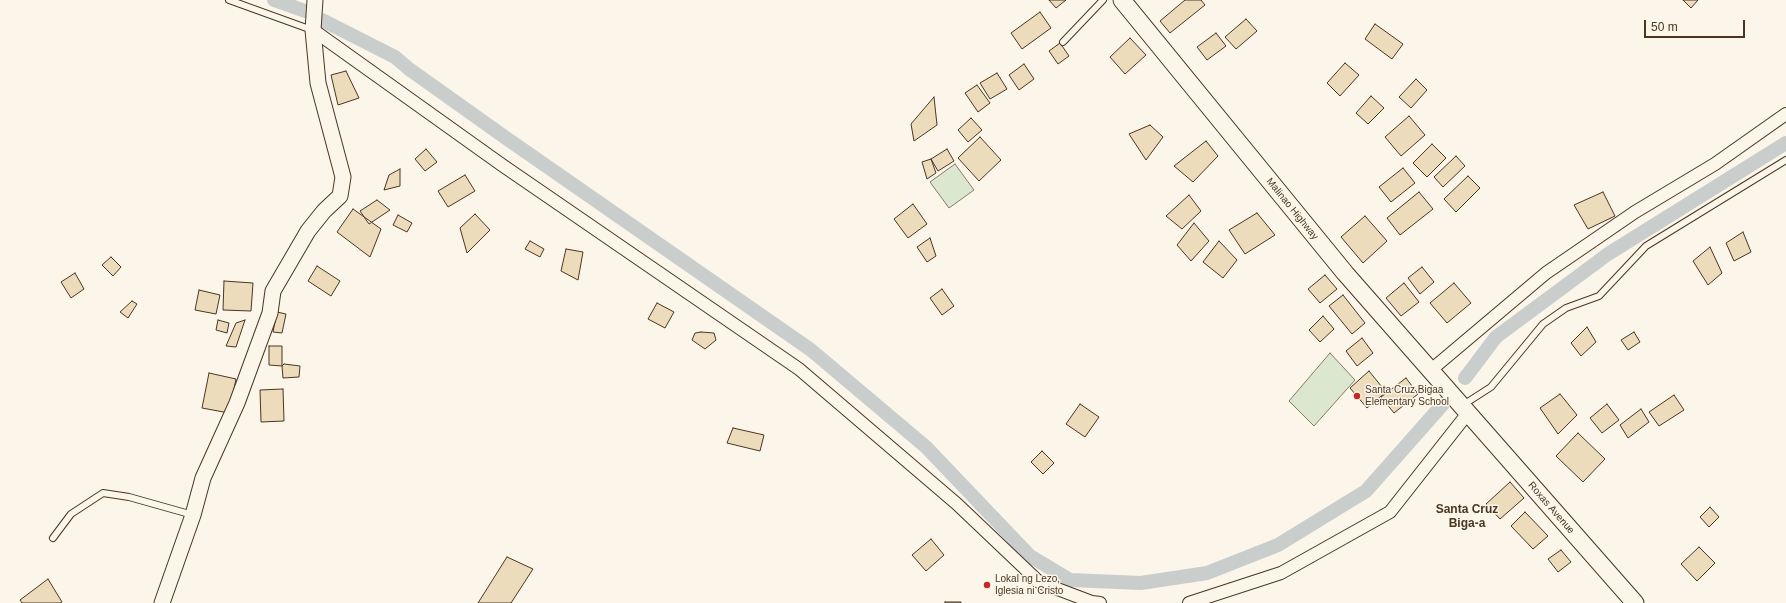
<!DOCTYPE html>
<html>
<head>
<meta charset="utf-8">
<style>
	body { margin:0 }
	#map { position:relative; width:1786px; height:603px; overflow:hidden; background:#fbf6e9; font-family:Arial,sans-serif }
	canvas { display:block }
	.scale { position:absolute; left:1644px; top:20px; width:101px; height:18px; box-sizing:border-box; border:2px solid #4a3520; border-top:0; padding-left:5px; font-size:12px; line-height:14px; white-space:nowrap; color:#4a3520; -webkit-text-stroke:3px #fbf6e9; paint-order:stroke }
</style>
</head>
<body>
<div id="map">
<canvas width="1786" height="603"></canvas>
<div class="scale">50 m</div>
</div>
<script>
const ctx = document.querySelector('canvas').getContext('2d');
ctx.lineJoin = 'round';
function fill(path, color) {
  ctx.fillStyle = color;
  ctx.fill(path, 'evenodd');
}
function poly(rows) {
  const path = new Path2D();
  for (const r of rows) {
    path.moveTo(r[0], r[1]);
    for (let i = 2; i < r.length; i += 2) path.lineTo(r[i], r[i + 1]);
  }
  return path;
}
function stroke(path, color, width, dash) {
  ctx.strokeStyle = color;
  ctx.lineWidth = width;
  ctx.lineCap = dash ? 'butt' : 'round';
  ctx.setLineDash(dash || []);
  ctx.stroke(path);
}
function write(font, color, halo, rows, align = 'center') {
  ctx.font = font + ' Arial,sans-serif';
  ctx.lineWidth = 3;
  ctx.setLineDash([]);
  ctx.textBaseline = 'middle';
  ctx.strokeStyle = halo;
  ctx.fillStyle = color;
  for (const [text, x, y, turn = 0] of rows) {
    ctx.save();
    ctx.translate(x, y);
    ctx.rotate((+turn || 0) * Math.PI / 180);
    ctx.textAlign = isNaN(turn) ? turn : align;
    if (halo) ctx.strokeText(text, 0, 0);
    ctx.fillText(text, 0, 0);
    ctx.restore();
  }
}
const green = poly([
	[955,164,974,190,949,208,930,182,955,164],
	[1330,353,1355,380,1314,426,1289,401,1330,353]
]);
const canal = poly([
	[274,0,305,11],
	[322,20,395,57,409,69,506,138,811,350,926,447,1030,556,1070,580,1141,583,1207,573,1278,545,1366,491,1443,404],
	[1465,378,1496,337,1608,254,1786,143]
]);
const building = poly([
	[1049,0,1066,0,1056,8,1049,0],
	[1185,0,1201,0,1205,5,1170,33,1160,21,1185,0],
	[1683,0,1698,0,1691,8,1683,0],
	[1040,12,1051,28,1022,49,1011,33,1040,12],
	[1246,19,1257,31,1236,49,1225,37,1246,19],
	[1375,24,1403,44,1392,59,1365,39,1375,24],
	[1216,33,1226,46,1207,60,1197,47,1216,33],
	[1130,38,1146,55,1125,74,1110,57,1130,38],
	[1060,43,1069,56,1058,64,1049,51,1060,43],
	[1345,63,1359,75,1340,96,1327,83,1345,63],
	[1024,64,1034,79,1019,90,1009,75,1024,64],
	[346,71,359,98,338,105,331,75,346,71],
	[997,73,1007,89,990,99,980,83,997,73],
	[1416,79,1427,90,1411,108,1399,97,1416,79],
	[977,85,990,103,978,112,965,93,977,85],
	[1371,96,1384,108,1368,124,1356,113,1371,96],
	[934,97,937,125,914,141,911,124,934,97],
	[1409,116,1425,135,1401,156,1385,137,1409,116],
	[971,118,982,130,968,142,958,130,971,118],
	[1150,125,1163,137,1146,160,1129,134,1150,125],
	[980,137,1001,160,979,181,958,158,980,137],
	[1206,141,1218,156,1193,182,1174,166,1206,141],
	[1432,144,1446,158,1427,177,1413,163,1432,144],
	[426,149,437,162,425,171,415,159,426,149],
	[947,149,954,161,938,171,931,159,947,149],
	[1456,156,1465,166,1443,187,1434,177,1456,156],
	[931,159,936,173,927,179,922,162,931,159],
	[1403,168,1415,183,1391,202,1379,187,1403,168],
	[400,169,400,186,384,190,389,175,400,169],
	[465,175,475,191,448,207,438,191,465,175],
	[1468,176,1480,188,1456,212,1444,199,1468,176],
	[1419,192,1433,209,1400,235,1387,218,1419,192],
	[1603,192,1615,216,1588,229,1574,205,1603,192],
	[1189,195,1201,211,1182,229,1166,216,1189,195],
	[377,200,390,210,369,224,360,211,377,200],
	[913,204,927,224,908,238,894,219,913,204],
	[353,209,381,229,370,257,337,232,353,209],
	[1257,213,1275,235,1245,254,1229,230,1257,213],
	[475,214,490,230,467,253,460,228,475,214],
	[398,215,412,223,407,232,393,225,398,215],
	[1365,216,1387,241,1363,263,1341,237,1365,216],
	[1194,223,1209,241,1191,261,1177,245,1194,223],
	[1743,232,1751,252,1734,261,1726,243,1743,232],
	[930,238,936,256,927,262,917,247,930,238],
	[530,241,544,249,540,257,525,249,530,241],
	[1219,241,1237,260,1223,278,1203,262,1219,241],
	[1710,247,1722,273,1708,285,1693,261,1710,247],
	[566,249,583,252,578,280,561,271,566,249],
	[111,257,121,267,113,276,102,265,111,257],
	[317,266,340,281,331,296,308,281,317,266],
	[1422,267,1434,282,1420,294,1408,278,1422,267],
	[75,273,84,289,71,298,61,282,75,273],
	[1325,275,1337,289,1320,303,1308,289,1325,275],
	[224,281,253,283,251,311,223,310,224,281],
	[1404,283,1419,302,1401,316,1386,298,1404,283],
	[1454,283,1471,303,1447,323,1430,303,1454,283],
	[942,289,954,306,942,315,930,298,942,289],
	[199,290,220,295,216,314,195,310,199,290],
	[1343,295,1365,323,1352,334,1329,306,1343,295],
	[132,301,137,304,128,318,120,312,132,301],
	[657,303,674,312,665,328,648,319,657,303],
	[277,312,286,314,282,333,273,332,277,312],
	[1323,316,1334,329,1320,342,1309,330,1323,316],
	[218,320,229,323,227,333,216,330,218,320],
	[245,320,236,347,226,346,236,323,245,320],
	[1587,327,1596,342,1581,356,1571,343,1587,327],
	[701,332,714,333,716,340,705,349,692,340,695,333,701,332],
	[1634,332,1640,342,1628,350,1621,340,1634,332],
	[1362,338,1373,353,1357,366,1346,351,1362,338],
	[269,346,282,346,282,366,269,365,269,346],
	[284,364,300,366,299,377,283,378,282,366,284,364],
	[1369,371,1386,392,1367,408,1350,388,1369,371],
	[209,373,236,379,229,413,202,408,209,373],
	[1406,378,1418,394,1394,413,1381,397,1406,378],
	[283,389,284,421,261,422,260,390,283,389],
	[1560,394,1577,415,1558,434,1540,408,1560,394],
	[1674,395,1684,410,1659,426,1649,412,1674,395],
	[1080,404,1099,417,1085,437,1066,424,1080,404],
	[1607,404,1619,420,1602,433,1590,418,1607,404],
	[1641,409,1649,422,1628,438,1620,425,1641,409],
	[733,428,764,435,760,451,727,443,733,428],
	[1578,433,1605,459,1583,482,1556,456,1578,433],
	[1042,451,1054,463,1043,474,1031,462,1042,451],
	[1510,482,1524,498,1500,519,1486,504,1510,482],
	[1710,507,1719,517,1709,527,1700,517,1710,507],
	[1525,512,1548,536,1533,549,1511,526,1525,512],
	[931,539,944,555,926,571,912,555,931,539],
	[1699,547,1715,563,1697,581,1681,564,1699,547],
	[1561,550,1571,562,1558,572,1548,559,1561,550],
	[507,557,533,569,511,603,478,603,507,557],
	[48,579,62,602,60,603,22,603,20,600,48,579],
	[945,602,961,602,961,603,945,603,945,602]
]);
const service = poly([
	[229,0,312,30],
	[1063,42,1103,0],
	[1463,405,1491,387,1543,324,1566,308,1599,296,1646,246,1786,160],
	[53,538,71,514,103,493,129,497,193,515]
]);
const minor = poly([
	[313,30,502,165,799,369,957,504,1039,582,1092,602,1100,603],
	[1431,370,1546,273,1635,212,1715,164,1786,114],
	[1189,603,1281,573,1390,512,1468,413]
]);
const tertiary = poly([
	[162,603,193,515,203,478,237,403,270,313,273,291,308,231,324,211,340,196,343,177,318,83,313,30,315,0]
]);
const secondary = poly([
	[1122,0,1345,273,1635,603]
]);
const markers = [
	[1357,396,4,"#c62828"],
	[987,585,4,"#c62828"]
];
const streetNames = [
	["Malinao Highway",1292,209,51],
	["Roxas Avenue",1551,508,49]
];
const poiNames = [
	["Santa Cruz Bigaa",1365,390],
	["Elementary School",1365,402],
	["Lokal ng Lezo,",995,579],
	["Iglesia ni Cristo",995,591]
];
const quarterNames = [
	["Santa Cruz",1467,510],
	["Biga-a",1467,524]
];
fill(green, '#dce7d0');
stroke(green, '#887966', 1);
stroke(canal, '#c9cecd', 14);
fill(building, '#ecdcbc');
stroke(building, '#4a3520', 1);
stroke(service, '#4a3520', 8);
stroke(minor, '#4a3520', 14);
stroke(tertiary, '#4a3520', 17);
stroke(secondary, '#4a3520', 19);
stroke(service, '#fbf6e9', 6);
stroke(minor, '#fbf6e9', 12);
stroke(tertiary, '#fbf6e9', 15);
stroke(secondary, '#fbf6e9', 17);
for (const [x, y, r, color] of markers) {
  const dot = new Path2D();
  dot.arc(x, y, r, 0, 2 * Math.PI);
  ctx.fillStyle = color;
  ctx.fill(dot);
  stroke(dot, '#fbf6e9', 1.5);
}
write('10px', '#4a3520', '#fbf6e9', streetNames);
write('10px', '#4a3520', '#fbf6e9', poiNames, 'left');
write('bold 12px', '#4a3520', '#fbf6e9', quarterNames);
</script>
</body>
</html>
